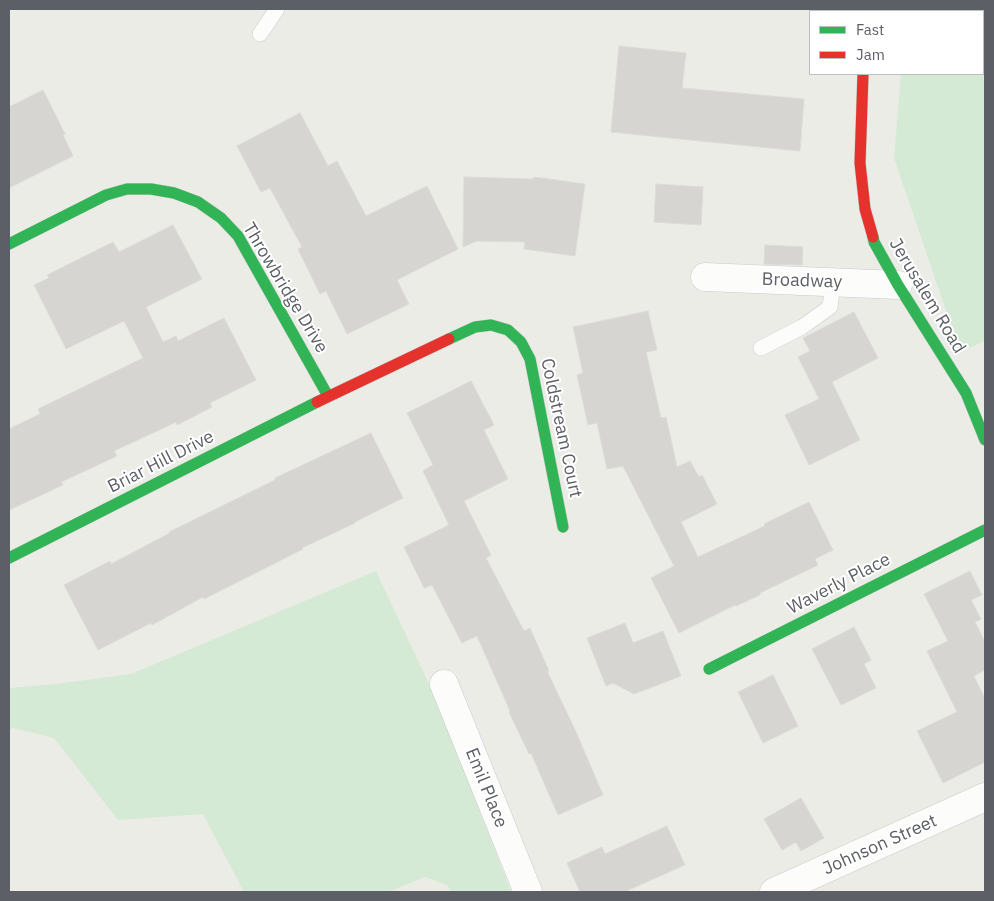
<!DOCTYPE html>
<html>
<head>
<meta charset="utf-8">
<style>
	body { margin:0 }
	#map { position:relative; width:994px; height:901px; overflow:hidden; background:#ecece7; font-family:"IBM Plex Sans",sans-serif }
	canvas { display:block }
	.frame { position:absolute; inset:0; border:10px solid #5c5f66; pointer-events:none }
	.legend { position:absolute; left:809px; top:10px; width:175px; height:65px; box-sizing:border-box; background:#fff; border:1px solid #bebfc2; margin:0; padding:6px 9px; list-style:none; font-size:15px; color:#5c5f66 }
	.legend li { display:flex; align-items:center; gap:10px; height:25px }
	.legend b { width:25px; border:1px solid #bebfc2 }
</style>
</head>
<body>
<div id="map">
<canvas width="994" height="901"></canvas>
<div class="frame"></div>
<ul class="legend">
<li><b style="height:6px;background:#30b455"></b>Fast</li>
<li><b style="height:6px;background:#e5322d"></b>Jam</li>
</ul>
</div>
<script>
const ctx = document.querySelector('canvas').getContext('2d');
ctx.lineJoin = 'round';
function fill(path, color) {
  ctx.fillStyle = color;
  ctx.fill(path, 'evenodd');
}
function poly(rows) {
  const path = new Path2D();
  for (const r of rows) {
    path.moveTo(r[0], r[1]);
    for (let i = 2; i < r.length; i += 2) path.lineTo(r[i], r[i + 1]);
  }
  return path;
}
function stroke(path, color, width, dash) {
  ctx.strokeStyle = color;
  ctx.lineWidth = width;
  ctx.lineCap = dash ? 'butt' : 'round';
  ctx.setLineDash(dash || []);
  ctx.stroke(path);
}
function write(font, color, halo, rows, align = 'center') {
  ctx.font = font + ' "IBM Plex Sans",sans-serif';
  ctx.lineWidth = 4;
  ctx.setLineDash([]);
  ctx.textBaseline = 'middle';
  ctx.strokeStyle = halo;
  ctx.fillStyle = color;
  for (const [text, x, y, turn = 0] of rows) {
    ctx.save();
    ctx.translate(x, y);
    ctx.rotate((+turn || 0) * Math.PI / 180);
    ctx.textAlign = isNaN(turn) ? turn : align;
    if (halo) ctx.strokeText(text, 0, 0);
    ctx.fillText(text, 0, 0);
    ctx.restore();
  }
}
const green = poly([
	[907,9,985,9,985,341,960,352,894,158,901,74,983,74,983,11,906,11],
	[376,571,437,701,511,892,452,892,447,885,425,877,388,892,244,892,203,814,118,820,54,738,13,728,9,730,9,688,56,684,131,674]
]);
const building = poly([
	[619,46,686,53,682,88,804,99,800,151,611,132,619,46],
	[43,90,65,134,63,135,73,156,9,188,9,107,43,90],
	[300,113,328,166,337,161,366,216,427,186,458,249,397,280,409,304,347,334,326,291,320,294,298,249,302,247,270,188,261,192,237,146,300,113],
	[464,177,533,179,534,177,585,184,575,256,524,249,525,242,477,241,463,247,464,177],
	[656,184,703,187,701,225,654,222,656,184],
	[173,225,202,279,146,307,163,342,176,336,178,341,224,318,256,380,210,403,212,407,177,425,176,422,114,451,117,456,61,482,63,485,9,510,9,429,40,414,38,409,143,358,124,321,66,349,34,285,49,278,47,275,113,242,119,252,173,225],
	[765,245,803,247,802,265,764,264,765,245],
	[648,311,657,350,646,352,661,418,666,417,677,467,690,461,699,477,702,475,717,504,681,522,698,557,765,526,764,524,809,502,833,550,815,559,818,565,760,593,760,595,736,606,735,605,679,633,651,578,674,566,623,466,607,469,597,423,588,425,577,375,583,373,573,327,648,311],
	[854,312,878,358,832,382,860,440,809,465,785,415,819,399,798,357,810,351,803,338,854,312],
	[471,381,494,425,484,430,508,479,464,501,491,555,486,558,524,631,530,628,549,671,547,671,576,732,603,795,558,815,531,753,529,754,509,712,510,711,477,636,462,643,432,585,424,588,404,547,449,525,423,471,433,465,407,413,471,381],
	[371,433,403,498,355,522,355,523,302,548,303,549,204,599,203,597,152,625,151,623,98,650,64,585,110,561,111,564,170,533,169,532,275,480,275,478,371,433],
	[970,571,982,595,971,600,981,619,975,622,985,642,985,670,974,676,985,699,985,762,943,783,917,731,957,712,927,651,948,641,924,594,970,571],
	[625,623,633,643,663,631,681,676,634,694,613,683,606,686,587,638,625,623],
	[854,627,871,660,864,664,876,688,841,705,812,649,854,627],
	[773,675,798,726,763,743,738,692,773,675],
	[801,798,824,838,801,851,796,842,782,850,764,819,801,798],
	[667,826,685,865,624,892,580,892,567,863,602,847,605,854,667,826]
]);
const lane = poly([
	[260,34,277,9],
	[761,348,802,327,830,307,833,283]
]);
const street = poly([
	[705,277,898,285],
	[444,684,528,892],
	[774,892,985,797]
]);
const fast = poly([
	[862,9,862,11],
	[873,237,874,242,898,285,966,393,985,440],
	[9,244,106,195,127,189,151,189,174,193,198,202,221,218,238,236,328,396],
	[449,339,475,327,491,325,508,330,521,342,530,359,563,527],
	[9,558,317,402],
	[709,669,985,530]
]);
const jam = poly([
	[863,74,860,163,865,209,873,237],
	[317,402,449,339]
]);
const streetNames = [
	["Broadway",802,281,2],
	["Throwbridge Drive",285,288,59],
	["Jerusalem Road",927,296,59],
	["Coldstream Court",561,428,78],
	["Briar Hill Drive",161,462,-27],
	["Waverly Place",839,584,-27],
	["Emil Place",486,788,68],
	["Johnson Street",880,845,-24]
];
fill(green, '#d4ead4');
fill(building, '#d6d5d2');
stroke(building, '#dcdbd6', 1);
stroke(lane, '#c9cac9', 16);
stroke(street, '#c9cac9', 29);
stroke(fast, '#c9cac9', 12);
stroke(jam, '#c9cac9', 12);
stroke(lane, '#fcfcfb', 15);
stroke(street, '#fcfcfb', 28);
stroke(fast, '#30b455', 11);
stroke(jam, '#e5322d', 11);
write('18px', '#5c5f66', '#fff', streetNames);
</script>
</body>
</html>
